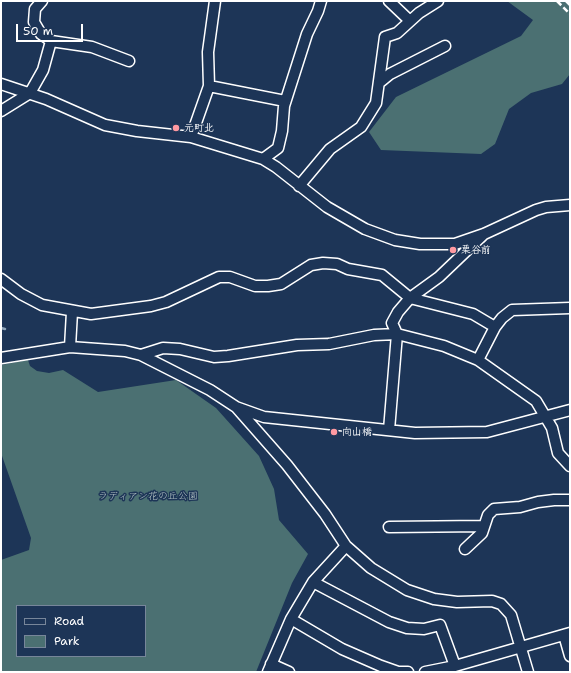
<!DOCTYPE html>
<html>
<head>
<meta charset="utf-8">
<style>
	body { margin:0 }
	#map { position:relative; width:571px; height:673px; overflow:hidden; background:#1d3557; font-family:"Shantell Sans",sans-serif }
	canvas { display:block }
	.frame { position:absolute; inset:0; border:2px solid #fff; pointer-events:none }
	.legend { position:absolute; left:16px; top:605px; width:130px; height:52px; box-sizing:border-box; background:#1d3557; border:1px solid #77869a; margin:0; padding:5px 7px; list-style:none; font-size:12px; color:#fff }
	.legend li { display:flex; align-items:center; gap:8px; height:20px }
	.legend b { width:20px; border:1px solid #77869a }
	.scale { position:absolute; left:16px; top:24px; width:67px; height:18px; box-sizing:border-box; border:2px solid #fff; border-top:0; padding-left:5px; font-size:12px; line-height:14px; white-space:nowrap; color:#fff; -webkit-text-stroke:3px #1d3557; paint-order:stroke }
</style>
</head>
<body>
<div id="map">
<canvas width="571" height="673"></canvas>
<div class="frame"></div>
<ul class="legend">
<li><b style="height:5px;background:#1d3557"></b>Road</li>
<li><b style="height:11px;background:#4b7072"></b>Park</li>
</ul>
<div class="scale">50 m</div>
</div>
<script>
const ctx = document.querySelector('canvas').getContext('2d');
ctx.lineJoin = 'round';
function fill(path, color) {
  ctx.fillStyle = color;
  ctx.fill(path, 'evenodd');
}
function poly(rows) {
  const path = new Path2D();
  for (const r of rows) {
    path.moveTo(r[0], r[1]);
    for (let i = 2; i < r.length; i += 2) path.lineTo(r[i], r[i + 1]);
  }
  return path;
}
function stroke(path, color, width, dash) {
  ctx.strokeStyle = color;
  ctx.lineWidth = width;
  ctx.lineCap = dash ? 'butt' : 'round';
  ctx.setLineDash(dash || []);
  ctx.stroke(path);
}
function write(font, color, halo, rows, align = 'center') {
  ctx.font = font + ' "Shantell Sans","Klee One",sans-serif';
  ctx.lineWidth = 3;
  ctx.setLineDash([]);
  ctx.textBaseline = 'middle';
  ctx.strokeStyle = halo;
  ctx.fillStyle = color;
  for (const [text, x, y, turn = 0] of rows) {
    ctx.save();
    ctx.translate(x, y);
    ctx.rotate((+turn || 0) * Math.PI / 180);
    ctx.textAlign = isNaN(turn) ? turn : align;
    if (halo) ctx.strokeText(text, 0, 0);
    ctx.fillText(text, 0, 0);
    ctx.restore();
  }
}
const green = poly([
	[507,1,570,1,570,74,562,84,531,93,509,109,495,144,481,154,381,150,369,132,396,97,521,36,533,20],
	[28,360,30,366,37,371,49,373,63,370,98,392,176,380,216,408,259,456,274,489,279,520,308,554,292,583,256,672,1,672,1,560,29,550,31,538,1,453,1,365],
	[17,606,145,606,145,656,17,656]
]);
const stream = poly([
	[1,328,5,329]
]);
const minor = poly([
	[389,1,410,21],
	[51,41,92,47,129,61],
	[379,83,390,74,445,46],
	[1,84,46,99,105,125,137,131,191,137,263,159,276,167,327,207,365,229,395,240,420,244,455,244,484,234,536,210,546,207,570,205],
	[209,86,285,101],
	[1,111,30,93,43,70,51,41,41,34,34,22,35,9,42,1],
	[191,137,209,86,208,52,215,1],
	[263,159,278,148,282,131,284,106,307,34,318,11,321,1],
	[299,186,330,149,361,127,376,103,385,37,397,33,419,13,438,1],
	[1,279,21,294,42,305,91,314,151,306,166,302,219,277,230,277,255,286,268,286,281,284,311,265,323,263,337,264,348,269,382,275,410,298,473,314,495,327],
	[70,347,72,312],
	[141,355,163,348,180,349,214,357,228,356,297,345,329,344,374,335,397,334,444,346,478,360,536,401,552,428,558,453,570,466],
	[1,358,70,347,125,351,141,355,210,390,236,407,264,417,415,433,487,432,570,410],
	[478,360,495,327,502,318,512,310,570,308],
	[236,407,287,465,325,514,346,546,371,568,407,590,434,599,457,602,492,601,501,604,511,615,528,672],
	[389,430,397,334,392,323,398,312,410,298,439,277,483,235],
	[389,527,484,526],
	[465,549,482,533,488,515,494,509,520,507,538,502,554,500,570,500],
	[313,582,389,622,407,628,424,629,440,625,455,666],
	[291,619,342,649,381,666,398,672,408,672],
	[564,635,570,656],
	[271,664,289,672],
	[268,672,291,619,313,582,346,546],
	[425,672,455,666,570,633]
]);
const rail = poly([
	[557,1,570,14],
	[566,1,570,5]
]);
const markers = [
	[176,128,4,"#ff9aa2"],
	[453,250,4,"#ff9aa2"],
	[334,432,4,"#ff9aa2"]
];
const poiNames = [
	["元町北",184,128],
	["栗谷前",461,250],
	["向山橋",342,432]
];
const parkNames = [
	["ラディアン花の丘公園",148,496]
];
fill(green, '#4b7072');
stroke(stream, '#91a7bc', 2.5);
stroke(minor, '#fff', 13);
stroke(minor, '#1d3557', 10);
stroke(rail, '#fff', 2.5, [6, 3]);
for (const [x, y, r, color] of markers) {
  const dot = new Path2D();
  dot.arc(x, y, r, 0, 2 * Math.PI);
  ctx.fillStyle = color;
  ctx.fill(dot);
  stroke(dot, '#1d3557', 1.5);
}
write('bold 10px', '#fff', '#1d3557', poiNames, 'left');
write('10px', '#b7c6c7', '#1d3557', parkNames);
</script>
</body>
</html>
